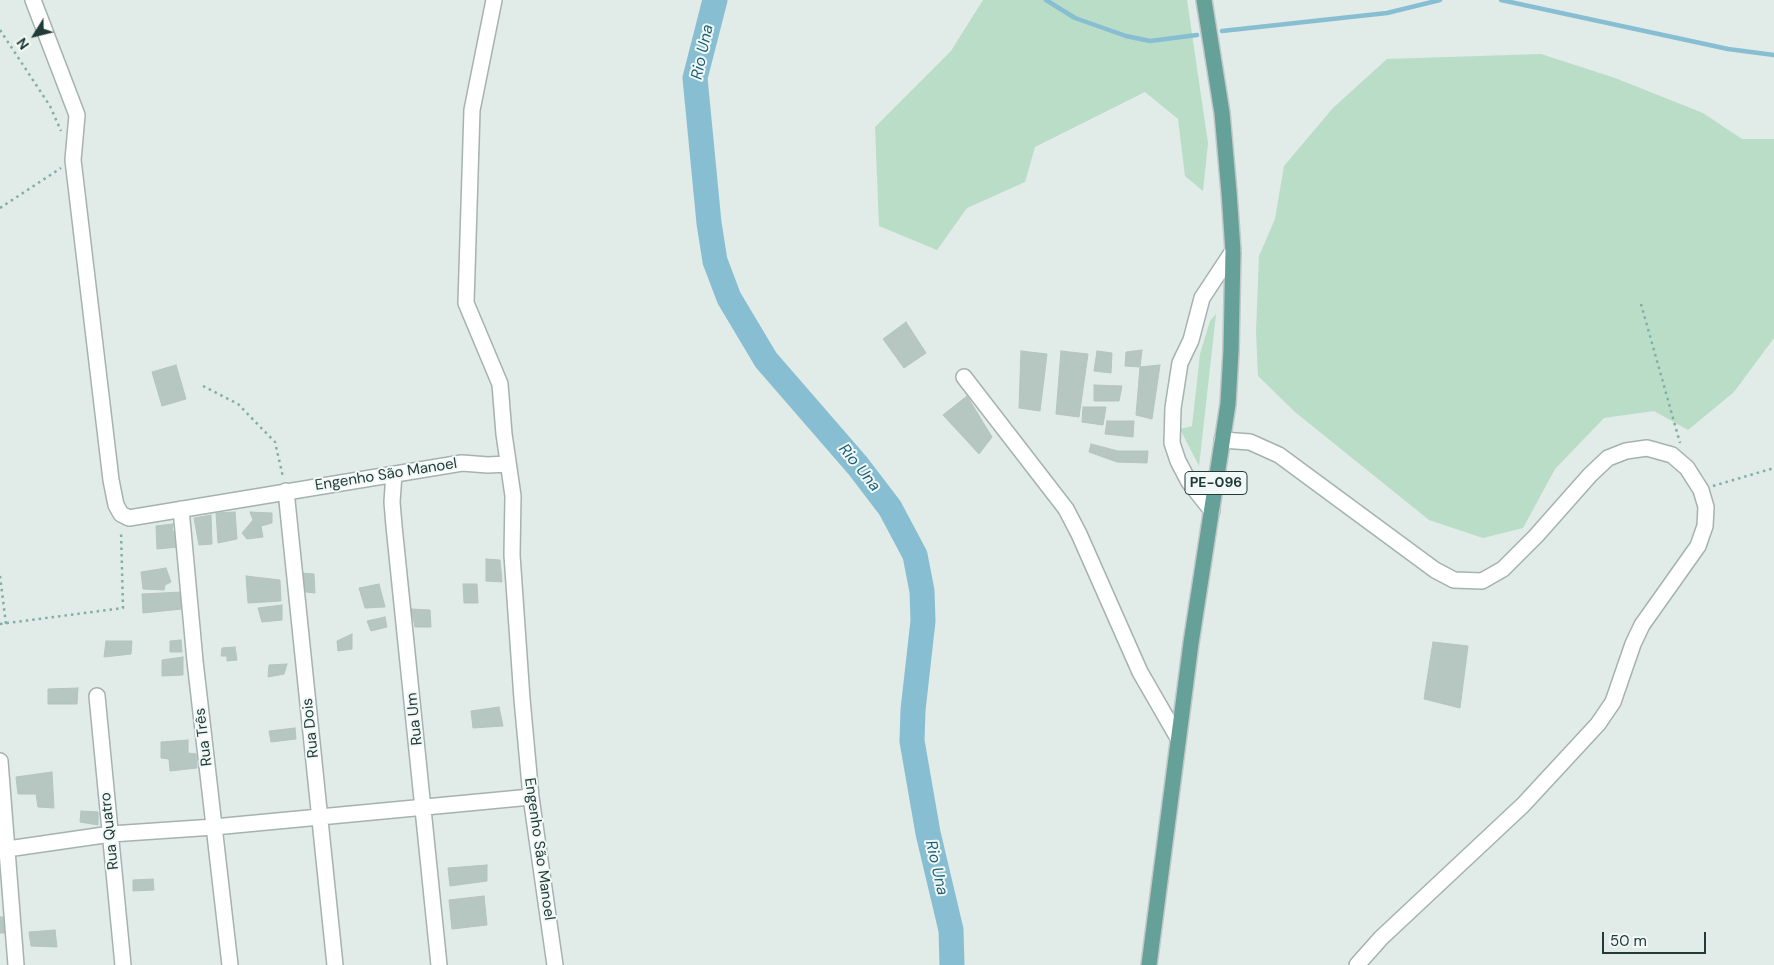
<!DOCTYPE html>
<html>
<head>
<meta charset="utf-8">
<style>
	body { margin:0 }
	#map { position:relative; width:1774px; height:965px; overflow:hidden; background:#e1ebe8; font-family:"DM Sans",sans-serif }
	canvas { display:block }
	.north { position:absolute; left:10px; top:10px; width:50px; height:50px; -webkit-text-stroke:4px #f1f8f5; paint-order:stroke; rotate:234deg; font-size:14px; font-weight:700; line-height:20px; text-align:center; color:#213c38 }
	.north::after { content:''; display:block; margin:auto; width:18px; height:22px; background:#213c38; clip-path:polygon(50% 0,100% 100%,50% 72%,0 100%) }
	.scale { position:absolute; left:1602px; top:932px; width:104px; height:22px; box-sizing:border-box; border:2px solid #213c38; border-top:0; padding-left:6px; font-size:15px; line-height:18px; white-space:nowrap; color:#213c38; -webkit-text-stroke:4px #f1f8f5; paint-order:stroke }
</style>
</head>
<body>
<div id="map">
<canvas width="1774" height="965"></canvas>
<div class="north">N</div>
<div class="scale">50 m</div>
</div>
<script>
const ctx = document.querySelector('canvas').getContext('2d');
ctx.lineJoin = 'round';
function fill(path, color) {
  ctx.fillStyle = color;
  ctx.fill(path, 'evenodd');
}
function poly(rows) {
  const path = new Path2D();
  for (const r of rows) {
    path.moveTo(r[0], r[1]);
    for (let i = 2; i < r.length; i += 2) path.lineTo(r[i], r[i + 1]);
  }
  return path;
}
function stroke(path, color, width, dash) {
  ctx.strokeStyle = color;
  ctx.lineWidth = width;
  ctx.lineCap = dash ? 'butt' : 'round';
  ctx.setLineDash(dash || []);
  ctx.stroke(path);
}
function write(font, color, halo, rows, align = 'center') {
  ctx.font = font + ' "DM Sans",sans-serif';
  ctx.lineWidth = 4;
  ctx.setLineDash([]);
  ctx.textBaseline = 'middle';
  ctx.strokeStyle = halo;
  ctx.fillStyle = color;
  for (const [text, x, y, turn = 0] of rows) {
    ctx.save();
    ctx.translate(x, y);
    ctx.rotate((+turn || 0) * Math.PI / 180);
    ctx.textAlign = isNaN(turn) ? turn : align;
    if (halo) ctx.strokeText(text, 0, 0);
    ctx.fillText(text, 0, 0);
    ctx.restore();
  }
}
const green = poly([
	[983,0,1187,0,1208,143,1203,191,1185,176,1178,119,1145,92,1035,147,1025,182,967,208,937,250,879,226,875,127,951,51],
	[1541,54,1615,78,1703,113,1742,139,1774,139,1774,338,1734,392,1688,430,1654,411,1604,418,1555,469,1523,528,1483,538,1429,520,1295,412,1258,376,1256,332,1259,256,1275,219,1284,166,1333,108,1387,59],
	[1216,314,1199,466,1180,429,1192,426,1200,354,1210,321]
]);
const stream = poly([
	[1046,0,1075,18,1126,36,1150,41,1197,35],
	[1501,0,1728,49,1774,55],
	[1222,31,1387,13,1440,0]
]);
const river = poly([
	[715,0,695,78,709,223,715,261,729,298,766,360,858,466,890,508,915,555,922,591,923,621,913,710,912,741,928,833,951,930,952,965]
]);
const building = poly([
	[906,322,926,353,904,368,883,339,906,322],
	[1142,350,1140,367,1125,366,1126,352,1142,350],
	[1021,351,1047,354,1040,411,1019,408,1021,351],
	[1061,351,1088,354,1079,417,1056,414,1061,351],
	[1097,351,1112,353,1111,373,1094,371,1097,351],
	[176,365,186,399,162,406,152,372,176,365],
	[1160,365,1152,419,1136,415,1140,367,1160,365],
	[1094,385,1122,386,1119,401,1094,401,1094,385],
	[967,396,992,437,979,454,943,415,967,396],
	[1083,407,1106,407,1103,425,1082,422,1083,407],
	[1107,421,1134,421,1133,437,1105,434,1107,421],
	[1091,444,1118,451,1148,451,1147,463,1117,462,1089,452,1091,444],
	[235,512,237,539,218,543,216,513,235,512],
	[250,512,272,513,272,523,261,526,263,537,247,539,242,533,253,520,250,512],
	[211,515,212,544,199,545,194,518,211,515],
	[173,524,172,531,177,531,178,547,157,549,156,526,173,524],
	[486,559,500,560,502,582,486,581,486,559],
	[166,568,171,582,165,585,164,590,143,589,141,572,166,568],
	[301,573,314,574,315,593,306,592,301,573],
	[246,576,280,580,281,601,248,603,246,576],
	[379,584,385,607,365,608,359,588,379,584],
	[463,584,477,584,478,603,464,603,463,584],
	[182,592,182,609,143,613,142,594,182,592],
	[282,605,282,620,262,622,258,608,282,605],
	[411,609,430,610,431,627,415,627,411,609],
	[385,617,387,627,371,631,367,621,385,617],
	[352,634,352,649,338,651,337,641,352,634],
	[181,640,182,652,170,652,170,641,181,640],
	[106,641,132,641,131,654,104,657,106,641],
	[1433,642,1468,646,1460,708,1424,699,1433,642],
	[235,647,237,660,227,661,227,656,221,656,222,648,235,647],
	[183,657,183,675,162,676,162,660,183,657],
	[287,664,284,674,268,677,269,665,287,664],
	[78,688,77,704,48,704,48,689,78,688],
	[499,707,503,726,473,728,471,711,499,707],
	[295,728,296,739,271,742,269,731,295,728],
	[188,740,188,753,196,754,197,768,170,771,169,759,161,758,161,742,188,740],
	[52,772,54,808,38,807,36,794,18,794,16,777,52,772],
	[81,811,98,812,98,825,80,822,81,811],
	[487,865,487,881,450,886,448,868,487,865],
	[153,879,154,890,133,891,133,880,153,879],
	[484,896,487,925,452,929,449,900,484,896],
	[0,917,5,917,6,933,0,933,0,917],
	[55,930,57,947,31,946,29,932,55,930]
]);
const path = poly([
	[0,30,50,106,61,131],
	[0,208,61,168],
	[1641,304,1680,443],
	[203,386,238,404,275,442,283,477],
	[1713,486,1774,468],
	[0,576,6,624],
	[0,624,123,608,121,531]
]);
const minor = poly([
	[33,0,77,115,73,160,111,480,116,505,121,514,129,518,462,463,488,465,507,464],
	[494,0,472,110,466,303,500,384,504,434,513,496,512,555,522,699,531,797,555,965],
	[964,377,1066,509,1079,534,1140,672,1178,738],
	[1222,440,1250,442,1279,455,1435,570,1454,580,1482,581,1503,569,1536,536,1590,475,1608,458,1626,451,1647,448,1672,455,1687,468,1701,490,1706,507,1705,526,1698,546,1642,625,1633,644,1613,702,1598,724,1523,805,1381,938,1357,965],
	[394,474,392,502,394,526,439,965],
	[286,491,335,965],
	[181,509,195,661,230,965],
	[1212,511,1189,482,1178,461,1172,443,1173,408,1180,363,1191,340,1202,298,1233,251],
	[97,696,123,965],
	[0,761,16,965],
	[0,850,111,834,214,827,531,797]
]);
const major = poly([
	[1149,965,1191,643,1228,404,1231,351,1233,251,1229,192,1222,113,1204,0]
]);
const shields = [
	[1216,483,62]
];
const shieldNames = [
	["PE-096",1216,483]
];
const streetNames = [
	["Engenho São Manoel",386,475,-9],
	["Rua Um",415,719,-96],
	["Rua Dois",311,728,-96],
	["Rua Três",204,737,-97],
	["Rua Quatro",110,831,-96],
	["Engenho São Manoel",539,849,82]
];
const waterNames = [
	["Rio Una",703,52,-78],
	["Rio Una",859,468,51],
	["Rio Una",936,868,77]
];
fill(green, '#b9ddc7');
stroke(stream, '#88bed1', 4.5);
stroke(river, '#88bed1', 25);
fill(building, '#b6c6c1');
stroke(building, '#b3c5bf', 1);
stroke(minor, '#a4b3b0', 18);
stroke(major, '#c1c8c7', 18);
stroke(path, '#81afa5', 2.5, [2.5, 4]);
stroke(minor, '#fff', 15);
stroke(major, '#65a198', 15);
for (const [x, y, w] of shields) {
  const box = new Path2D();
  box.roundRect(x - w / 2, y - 11.5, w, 23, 4);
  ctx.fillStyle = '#f1f8f5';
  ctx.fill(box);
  stroke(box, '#213c38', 1);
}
write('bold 14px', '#213c38', null, shieldNames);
write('15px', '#213c38', '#f1f8f5', streetNames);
write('italic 16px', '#1b5f78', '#f1f8f5', waterNames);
</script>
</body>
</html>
